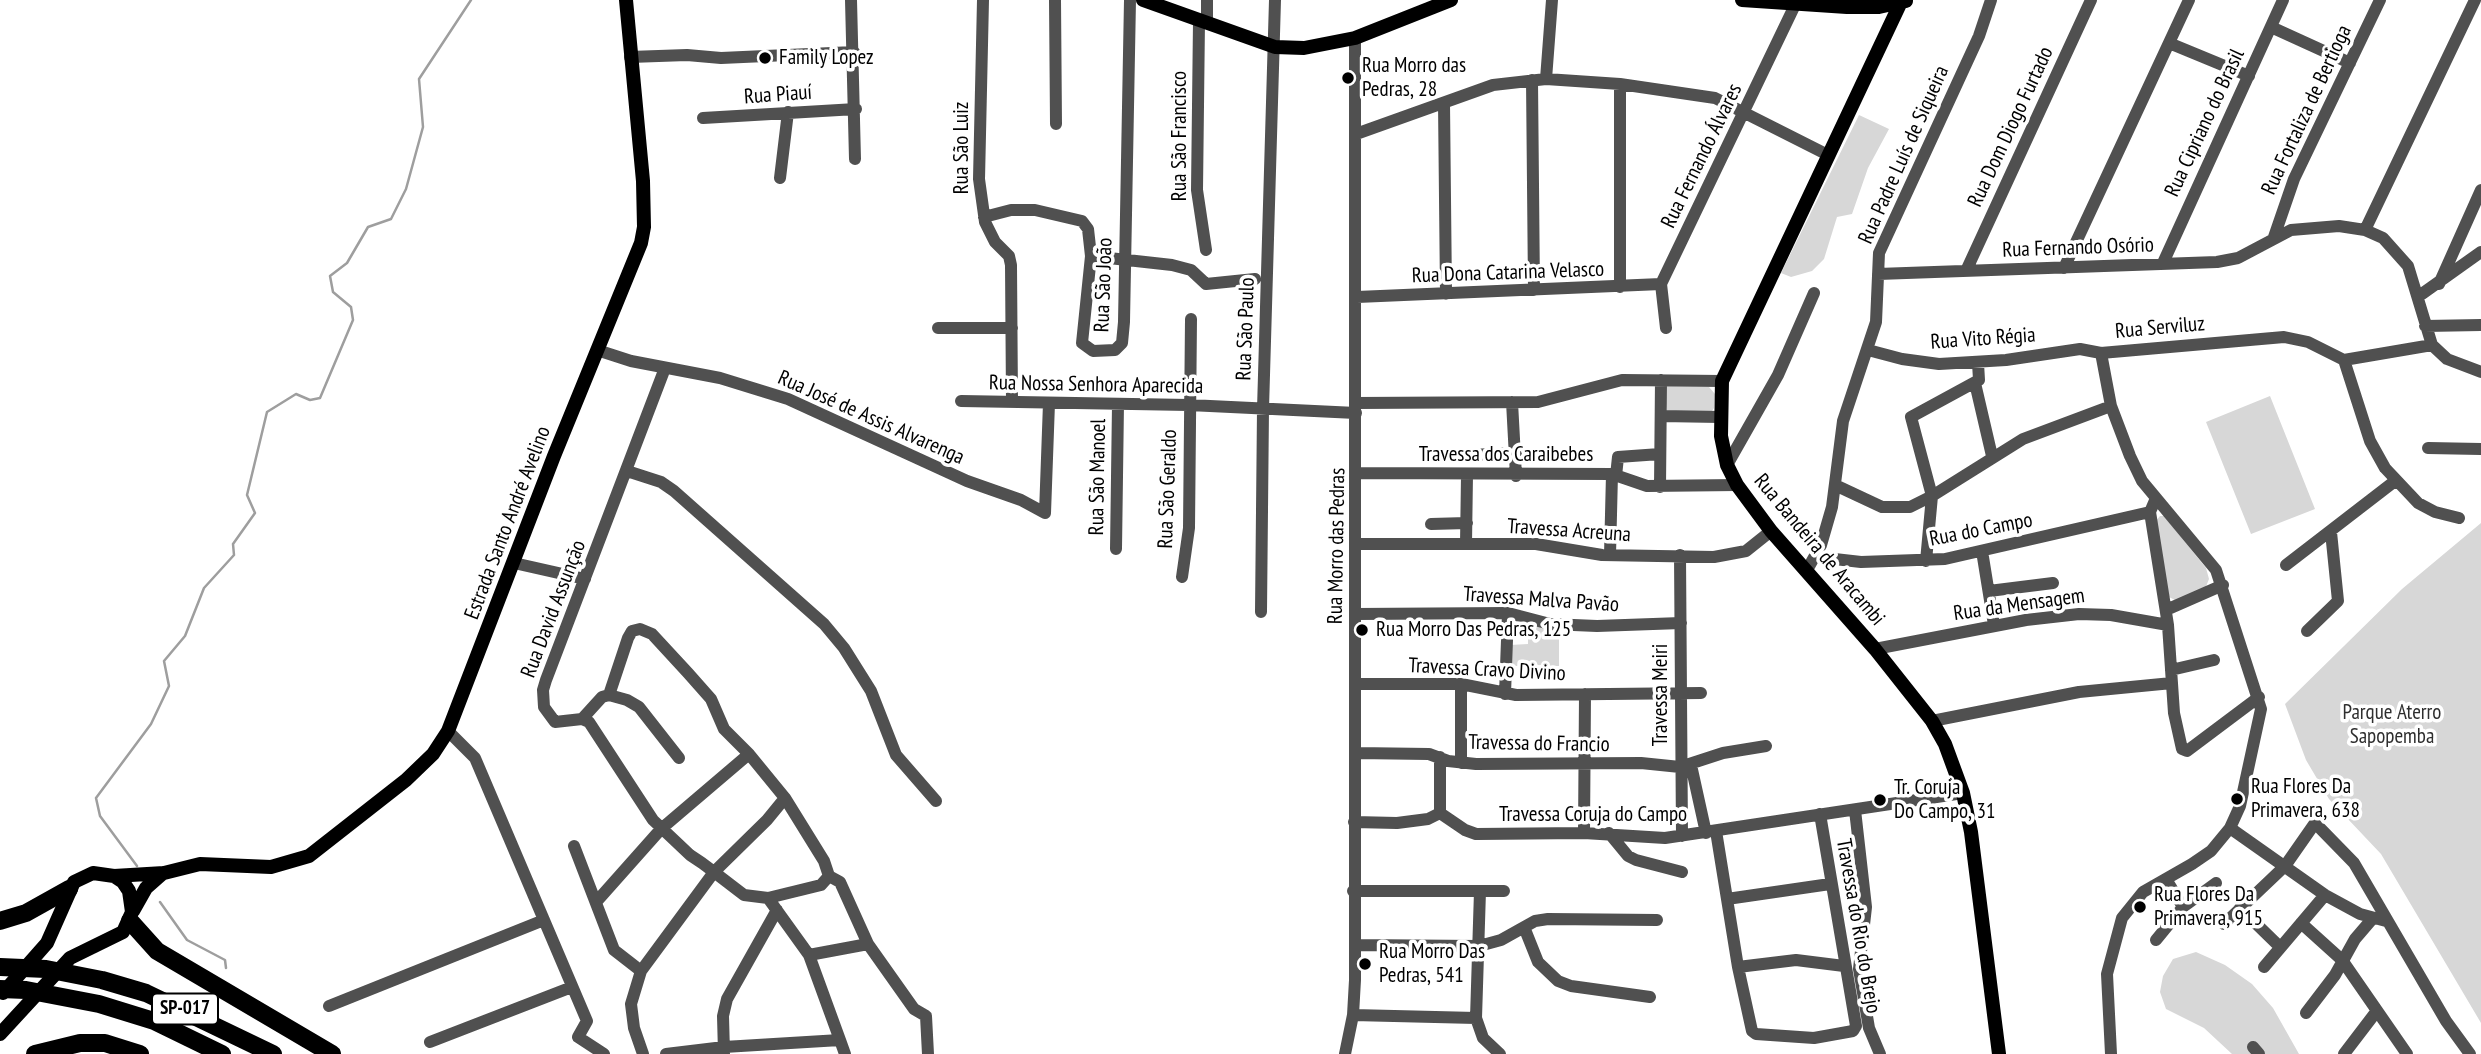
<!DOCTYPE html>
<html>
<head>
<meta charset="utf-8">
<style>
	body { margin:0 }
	canvas { display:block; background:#fff }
</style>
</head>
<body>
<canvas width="2481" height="1054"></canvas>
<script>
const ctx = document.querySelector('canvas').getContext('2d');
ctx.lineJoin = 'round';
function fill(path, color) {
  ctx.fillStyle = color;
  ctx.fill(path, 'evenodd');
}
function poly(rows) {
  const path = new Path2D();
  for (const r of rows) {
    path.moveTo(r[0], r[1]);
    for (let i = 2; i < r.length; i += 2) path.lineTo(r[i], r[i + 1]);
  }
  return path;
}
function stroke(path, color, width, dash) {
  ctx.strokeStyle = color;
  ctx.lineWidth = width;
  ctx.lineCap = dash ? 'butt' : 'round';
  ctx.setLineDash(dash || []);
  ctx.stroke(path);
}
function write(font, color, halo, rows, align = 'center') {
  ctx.font = font + ' "PT Sans Narrow",sans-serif';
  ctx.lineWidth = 7;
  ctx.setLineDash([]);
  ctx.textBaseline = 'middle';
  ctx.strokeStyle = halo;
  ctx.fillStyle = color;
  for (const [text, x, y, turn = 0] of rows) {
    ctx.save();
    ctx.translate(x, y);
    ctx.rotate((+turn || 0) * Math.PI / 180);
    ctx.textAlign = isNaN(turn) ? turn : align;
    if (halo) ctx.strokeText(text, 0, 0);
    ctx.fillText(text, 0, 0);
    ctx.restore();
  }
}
const green = poly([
	[1859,115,1889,129,1868,168,1852,214,1837,217,1824,259,1812,271,1791,277,1781,273],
	[1664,386,1709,387,1715,394,1714,408,1712,411,1667,412],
	[2270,396,2315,509,2251,534,2206,422],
	[2160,516,2164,516,2206,568,2209,579,2205,589,2175,600,2169,597,2155,522],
	[2481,523,2481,1023,2381,854,2329,799,2306,760,2285,704,2402,589],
	[1528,623,1559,631,1559,666,1509,666,1510,645,1528,644],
	[2196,952,2225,965,2252,984,2273,1008,2299,1054,2232,1054,2204,1028,2166,1009,2160,992,2163,976,2173,959]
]);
const stream = poly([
	[137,866,100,816,96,798,151,724,169,686,164,661,185,636,204,588,234,555,233,544,255,513,247,495,267,412,296,394,310,400,320,398,353,320,351,307,333,292,330,276,347,263,368,227,391,219,406,189,423,127,419,79,471,0],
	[160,902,187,940,225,960,226,968]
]);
const minor = poly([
	[851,0,855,159],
	[983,0,979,179,985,222,995,242,1009,256,1011,265,1012,401],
	[1055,0,1056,124],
	[1199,21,1197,190,1206,250],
	[1207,23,1207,0],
	[2271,27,2350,63],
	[2169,43,2249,76],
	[630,57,687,55,721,58,854,52],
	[1546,79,1552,0],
	[1532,80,1534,290],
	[1444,103,1446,294],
	[703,118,856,109],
	[1356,134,1493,85,1546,79,1620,84,1715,98,1828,155],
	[780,178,788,112],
	[984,217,1011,210,1035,210,1082,221,1088,229,1091,256,1082,343,1093,351,1115,350,1122,343,1124,322,1130,0],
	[2365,230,2475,0],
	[2274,237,2294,179,2380,0],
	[1091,256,1172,265,1191,270,1206,284,1255,279],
	[2163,263,2283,0],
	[2064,268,2189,0],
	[1966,271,2091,0],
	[1878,274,2217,262,2238,258,2291,230,2339,226,2365,230,2383,238,2408,266,2432,345,2447,359,2481,372],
	[2439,284,2481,190],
	[1620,287,1620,84],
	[2419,296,2481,252],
	[1357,297,1661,284],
	[2425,326,2481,325],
	[938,328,1012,328],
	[1666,328,1661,284,1795,5],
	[597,350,631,361,720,378,788,399,967,481,1021,500,1045,513],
	[1868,350,1902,359,1939,364,2006,360,2080,349,2101,353,2284,337,2308,342,2344,360,2432,345],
	[2101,353,2111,406,2130,456,2142,481,2216,570,2261,709,2240,806,2230,828,2211,851,2192,864,2143,892,2122,918,2107,974,2111,1054],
	[2344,360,2370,441,2385,468,2418,503,2435,512,2459,518],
	[1975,383,1992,456],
	[961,401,1189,405,1356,413],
	[1512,402,1516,476],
	[1356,403,1538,402,1622,380,1722,381],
	[1661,416,1720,417],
	[2428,448,2481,449],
	[1470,455,1516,453],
	[1727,465,1778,375,1814,293],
	[627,471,661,482,674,491,824,624,844,648,871,691,896,755,936,801],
	[1357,473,1612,474,1647,486,1737,485],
	[1616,476,1618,457,1660,454],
	[1835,485,1882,507,1910,507,1932,496,2023,439,2111,406],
	[1660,487,1661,380],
	[2156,498,2150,512,2168,625,2174,713,2182,749,2187,751,2259,697],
	[1045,513,1049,403],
	[1431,524,1467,523],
	[1357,544,1536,544,1602,555,1714,557,1746,551,1771,531],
	[1466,544,1467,475],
	[1116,549,1118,404],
	[1982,551,1994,625],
	[1610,555,1612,474],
	[1680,555,1682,836],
	[1817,557,1861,562,1945,559,2150,512],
	[1926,561,1932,496,1911,417,1979,380,1978,363],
	[514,563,585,579],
	[2286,565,2395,481],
	[1807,570,1821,545,1832,507,1843,421,1876,322,1879,253,1979,36,1991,0],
	[1182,577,1189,528,1191,319],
	[1989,591,2053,583],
	[2166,610,2223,585],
	[1261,612,1263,409,1275,0],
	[1356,614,1508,613,1550,624,1597,626,1681,623],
	[2307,631,2338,601,2331,532],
	[1875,649,2026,620,2079,614,2111,615,2168,625],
	[2171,670,2214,660],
	[1355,684,1461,684,1516,695,1701,693],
	[1505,694,1508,613],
	[582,719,602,697,609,695,627,700,639,707,679,758],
	[1932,721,2079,692,2172,683],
	[448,731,475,758,587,1021,578,1037,604,1054],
	[1356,753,1429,754,1448,761,1476,764,1641,763,1680,767,1723,753,1766,746],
	[749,754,785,798],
	[1440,757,1440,813],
	[1461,763,1461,684],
	[1691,765,1706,833],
	[1855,810,1866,907,1859,969,1869,1028,1880,1054],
	[1354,822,1397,823,1428,819,1440,813,1465,830,1476,834,1584,833,1665,838,1963,793],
	[2230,828,2325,895,2360,914,2386,921],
	[1716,831,1738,967,1752,1031,1756,1034,1814,1038,1853,1031,1856,1026,1820,814],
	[1584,833,1585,694],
	[1609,833,1628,856,1636,860,1682,872],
	[574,846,614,950,641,971,631,1004,634,1028,643,1054],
	[2166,879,2183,907,2216,883],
	[1353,891,1504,891],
	[1480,891,1476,1018,1483,1038,1500,1054],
	[768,898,809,955,840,1040],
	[1727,899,1830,884],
	[597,901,661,829,749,754,724,729,711,699,688,673,652,634,640,629,632,631,628,638,609,695],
	[2240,908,2280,947],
	[2301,923,2342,960,2407,1054],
	[2224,924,2285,866,2315,823,2354,863,2446,1021,2470,1054],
	[1524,927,1538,962,1558,981,1571,986,1650,997],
	[2156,940,2183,907],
	[868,944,914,1009,926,1016,928,1054],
	[1355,945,1479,946,1501,940,1535,921,1548,919,1657,920],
	[809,955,868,944,840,882,829,876],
	[1738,967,1796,960,1844,966],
	[2264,967,2325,895],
	[641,971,714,872,767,820,785,798,824,861,829,876,821,885,768,898,744,895,714,872,702,863,690,855,653,820,589,722,582,719,555,722,544,707,543,690,546,680,665,368],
	[329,1006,544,920],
	[2306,1013,2335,975,2355,939,2373,918],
	[1353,1015,1476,1018],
	[430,1042,572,987],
	[2253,1047,2259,1054],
	[724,1053,723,1016,727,999,777,910],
	[666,1054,724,1047,840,1040,845,1054],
	[1345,1054,1353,1015,1355,980,1355,38],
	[2344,1054,2376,1012]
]);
const major = poly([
	[1143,0,1275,47,1304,48,1355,38,1451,0],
	[1742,0,1847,7,1879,7,1906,1],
	[1900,4,1722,381,1721,436,1727,465,1737,485,1771,531,1875,649,1932,721,1945,744,1963,793,1971,832,1999,1054],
	[114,876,164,873,200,864,271,867,309,856,406,780,433,754,448,731,554,456,641,243,644,227,643,181,626,0],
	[133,911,146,888,163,873],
	[0,1034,70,958,123,932,132,912,129,891,123,882,114,876,93,873,74,882,47,943,3,993]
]);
const highway = poly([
	[0,921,26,913,69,889],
	[130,921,157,951,332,1054],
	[0,967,46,969,102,980,146,993,273,1054],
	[0,989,26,990,99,1004,154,1021,222,1054],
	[35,1054,80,1043,105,1043,140,1054]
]);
const markers = [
	[765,58,7,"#000"],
	[1348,78,7,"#000"],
	[1362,630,7,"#000"],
	[2237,799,7,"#000"],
	[1880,800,7,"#000"],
	[2140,907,7,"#000"],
	[1365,964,7,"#000"]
];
const shields = [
	[185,1009,66]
];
const shieldNames = [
	["SP-017",185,1009]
];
const poiNames = [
	["Family Lopez",779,58],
	["Rua Morro das",1362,66],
	["Pedras, 28",1362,90],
	["Rua Morro Das Pedras, 125",1376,630],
	["Rua Flores Da",2251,787],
	["Primavera, 638",2251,811],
	["Tr. Coruja",1894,788],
	["Do Campo, 31",1894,812],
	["Rua Flores Da",2154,895],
	["Primavera, 915",2154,919],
	["Rua Morro Das",1379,952],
	["Pedras, 541",1379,976]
];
const streetNames = [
	["Rua Piauí",778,95,-4],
	["Rua Fortaliza de Bertioga",2307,110,-65],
	["Rua Cipriano do Brasil",2205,123,-65],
	["Rua Dom Diogo Furtado",2011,127,-65],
	["Rua São Francisco",1180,136,-90],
	["Rua São Luiz",962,148,-90],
	["Rua Padre Luís de Siqueira",1904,155,-66],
	["Rua Fernando Álvares",1702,156,-64],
	["Rua Fernando Osório",2078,248,-2],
	["Rua Dona Catarina Velasco",1508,273,-2],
	["Rua São João",1104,285,-88],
	["Rua Serviluz",2160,328,-5],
	["Rua São Paulo",1246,329,-88],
	["Rua Vito Régia",1983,339,-4],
	["Rua Nossa Senhora Aparecida",1096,385,1],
	["Rua José de Assis Alvarenga",871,418,24],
	["Travessa dos Caraibebes",1506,455],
	["Rua São Manoel",1098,477,-89],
	["Rua São Geraldo",1168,489,-88],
	["Estrada Santo André Avelino",508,523,-69],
	["Rua do Campo",1981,530,-11],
	["Travessa Acreuna",1569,531,4],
	["Rua Morro das Pedras",1337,546,-89],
	["Rua Bandeira de Aracambi",1819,550,50],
	["Travessa Malva Pavão",1541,600,4],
	["Rua da Mensagem",2019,605,-8],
	["Rua David Assunção",554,609,-69],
	["Travessa Cravo Divino",1487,670,3],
	["Travessa Meiri",1661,695,-90],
	["Travessa do Francio",1539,744,1],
	["Travessa Coruja do Campo",1593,815],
	["Travessa do Rio do Brejo",1858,926,80]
];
const parkNames = [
	["Parque Aterro",2392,713],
	["Sapopemba",2392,737]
];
fill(green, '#d7d7d7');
stroke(stream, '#9e9e9e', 2.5);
stroke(minor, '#505050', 12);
stroke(major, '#000', 14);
stroke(highway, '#000', 18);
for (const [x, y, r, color] of markers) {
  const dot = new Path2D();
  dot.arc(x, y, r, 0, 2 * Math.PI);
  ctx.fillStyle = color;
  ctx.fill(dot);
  stroke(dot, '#fff', 2.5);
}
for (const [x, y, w] of shields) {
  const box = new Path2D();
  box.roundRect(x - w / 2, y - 15.5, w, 31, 5);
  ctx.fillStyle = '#fff';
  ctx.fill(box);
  stroke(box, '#000', 2);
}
write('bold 19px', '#000', null, shieldNames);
write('21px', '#000', '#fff', poiNames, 'left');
write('21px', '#000', '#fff', streetNames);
write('21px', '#2e2e2e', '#fff', parkNames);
</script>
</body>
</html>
